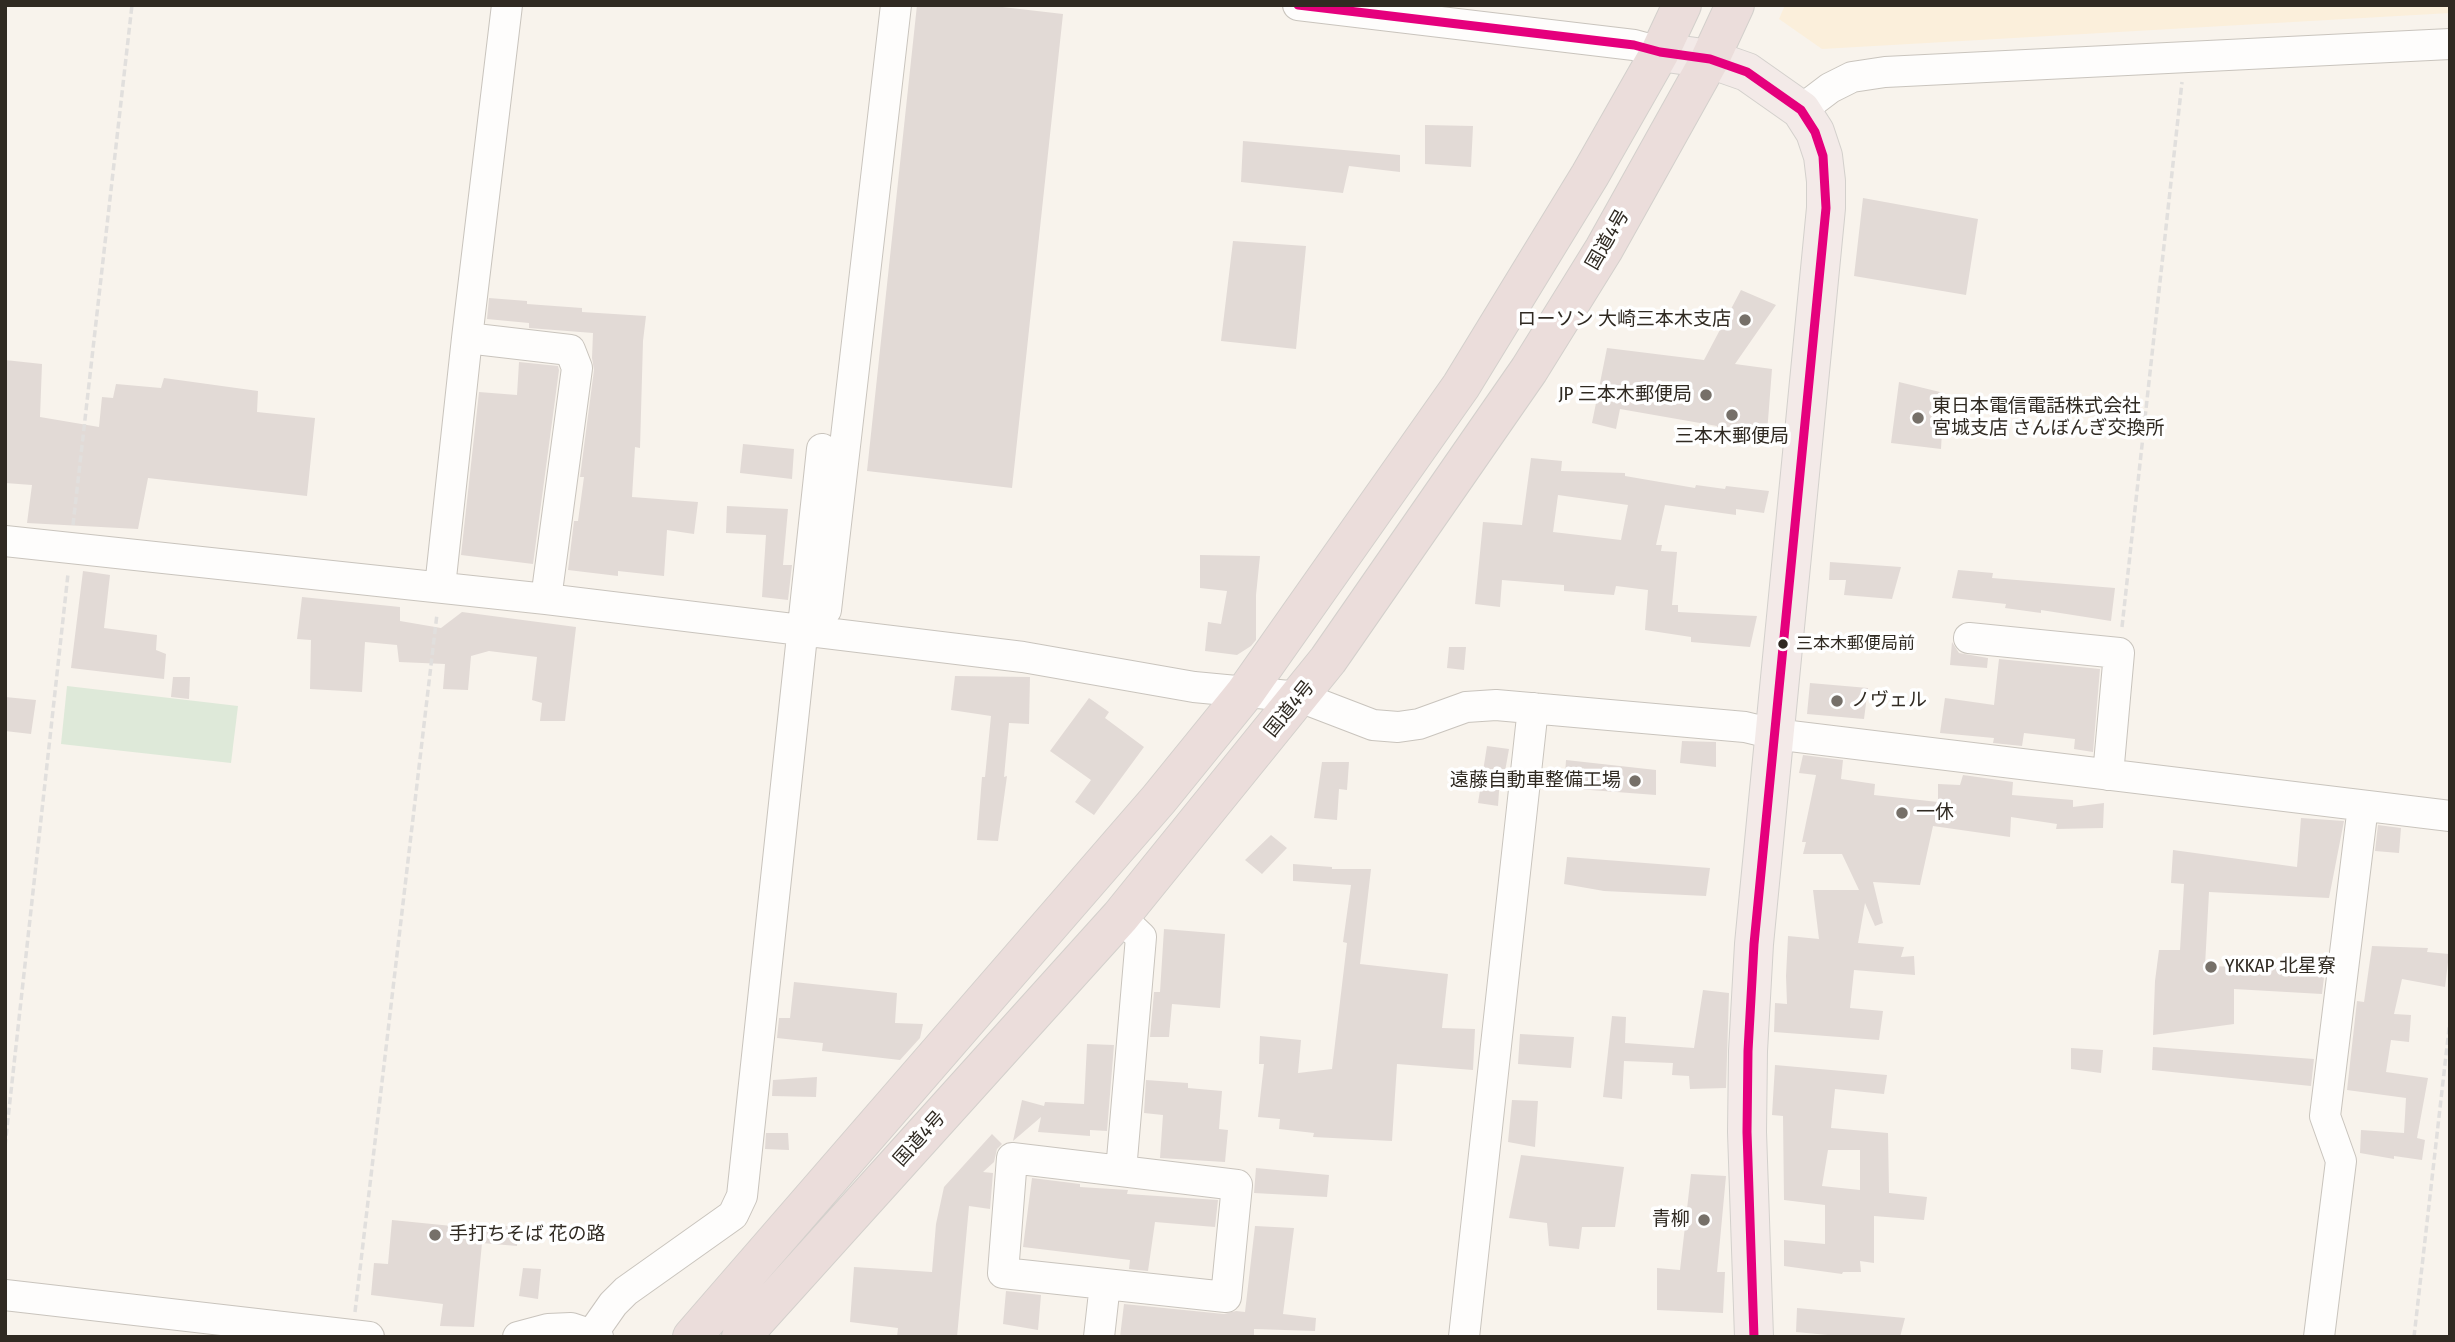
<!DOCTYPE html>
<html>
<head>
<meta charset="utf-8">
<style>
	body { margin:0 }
	#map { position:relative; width:2455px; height:1342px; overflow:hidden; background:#f8f3ec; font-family:"Fira Sans Condensed",sans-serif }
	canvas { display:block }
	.frame { position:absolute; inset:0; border:7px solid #302a22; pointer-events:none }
</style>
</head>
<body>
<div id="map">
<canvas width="2455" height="1342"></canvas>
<div class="frame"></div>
</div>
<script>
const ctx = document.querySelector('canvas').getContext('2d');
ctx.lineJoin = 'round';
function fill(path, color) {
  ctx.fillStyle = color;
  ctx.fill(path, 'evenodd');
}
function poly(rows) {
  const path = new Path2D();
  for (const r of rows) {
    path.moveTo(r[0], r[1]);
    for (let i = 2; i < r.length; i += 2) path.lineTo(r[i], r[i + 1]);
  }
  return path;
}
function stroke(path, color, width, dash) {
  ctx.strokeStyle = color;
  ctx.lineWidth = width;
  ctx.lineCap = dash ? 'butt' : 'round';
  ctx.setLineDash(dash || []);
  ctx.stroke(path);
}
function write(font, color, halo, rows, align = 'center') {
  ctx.font = font + ' "Fira Sans Condensed","Noto Sans JP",sans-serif';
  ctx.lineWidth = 7;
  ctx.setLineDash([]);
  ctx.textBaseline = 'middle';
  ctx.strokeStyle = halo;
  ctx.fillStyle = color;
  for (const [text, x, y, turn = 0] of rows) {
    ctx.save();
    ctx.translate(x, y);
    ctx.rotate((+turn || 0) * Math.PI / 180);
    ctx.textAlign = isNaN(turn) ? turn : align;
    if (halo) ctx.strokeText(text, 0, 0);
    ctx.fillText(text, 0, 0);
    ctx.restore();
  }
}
const built = poly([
	[1785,5,2450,5,2450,13,1822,49,1779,19]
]);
const green = poly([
	[67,686,238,706,231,763,61,744]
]);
const building = poly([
	[917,5,985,5,1063,14,1012,488,867,471],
	[1425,125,1473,126,1471,167,1425,164],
	[1243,141,1400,155,1400,172,1349,166,1343,193,1241,182],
	[1863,198,1978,219,1966,295,1854,276],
	[1233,241,1306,246,1296,349,1221,341],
	[1741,290,1776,305,1735,364,1772,369,1766,446,1716,439,1717,426,1620,409,1616,429,1592,423,1607,348,1704,360],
	[489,298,527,301,527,304,582,308,582,312,646,316,643,341,640,448,635,447,632,497,698,502,694,534,667,530,664,576,618,571,618,576,568,570,574,521,578,521,584,477,580,477,594,370,592,358,593,333,529,328,529,323,487,319],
	[5,360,42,364,40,417,99,427,102,397,113,398,116,384,161,388,164,378,258,391,257,412,315,418,307,496,148,478,138,529,27,523,32,485,5,483],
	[519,362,558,366,559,370,533,564,461,555,479,392,517,395],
	[1899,382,1944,393,1941,449,1891,443],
	[743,444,794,449,792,479,740,473],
	[1531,458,1562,461,1561,471,1625,473,1625,476,1695,488,1696,485,1725,489,1726,486,1769,491,1764,513,1736,509,1736,515,1665,505,1656,545,1662,545,1661,551,1677,552,1672,605,1678,605,1678,612,1757,616,1750,647,1691,642,1691,637,1645,630,1648,590,1616,586,1614,595,1564,591,1564,585,1502,580,1500,607,1475,604,1483,522,1522,525],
	[1558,495,1628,505,1621,540,1553,532],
	[727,506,788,509,783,565,792,565,788,600,762,597,766,535,726,533],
	[1200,555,1260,556,1256,595,1256,640,1251,646,1237,655,1205,651,1208,622,1221,624,1227,591,1200,588],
	[1830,562,1901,567,1892,599,1844,595,1846,580,1829,580],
	[1958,570,1993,573,1992,578,2115,588,2111,621,2041,610,2041,613,2005,608,2006,604,1952,598],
	[83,571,110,575,104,628,157,635,156,650,166,654,164,679,71,668],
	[302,597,400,607,400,621,441,628,462,612,576,627,565,721,540,721,542,703,532,700,537,657,489,651,471,656,468,690,443,689,445,664,399,662,397,645,365,642,362,692,310,689,311,640,297,639],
	[1952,642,1959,653,1988,658,1987,668,1950,665],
	[1449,647,1466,647,1464,670,1447,668],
	[1999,659,2100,669,2093,752,2074,749,2075,739,2024,733,2022,746,1993,743,1994,738,1940,733,1945,698,1994,705],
	[955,676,1030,677,1029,724,1009,723,1004,777,1007,776,998,841,977,840,982,777,985,777,991,716,951,710],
	[173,677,190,677,189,699,171,697],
	[1810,683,1868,688,1864,719,1807,714],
	[5,697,36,700,31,734,5,731],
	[1089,698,1109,712,1105,718,1144,747,1094,815,1075,802,1091,780,1050,751],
	[1682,741,1716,742,1716,767,1680,763],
	[1487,746,1509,749,1504,777,1500,777,1498,806,1478,803],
	[1803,755,1843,760,1841,779,1875,784,1874,795,1938,802,1938,784,1960,785,1963,775,2013,782,2012,795,2073,800,2073,807,2104,803,2103,828,2056,829,2057,824,2011,817,2010,837,1933,826,1920,885,1873,882,1883,923,1875,926,1865,903,1858,943,1904,947,1901,957,1914,956,1915,975,1854,970,1850,1008,1883,1011,1879,1040,1774,1032,1775,1003,1787,1004,1786,976,1788,936,1819,939,1813,890,1859,890,1842,854,1803,854,1806,842,1802,842,1816,775,1799,773],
	[1566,760,1656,770,1656,795,1564,788],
	[1322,762,1349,762,1347,790,1339,789,1337,820,1314,818],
	[2301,818,2344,821,2329,898,2209,892,2205,966,2325,969,2322,994,2234,989,2234,1024,2153,1035,2155,981,2159,950,2180,950,2184,884,2171,883,2173,850,2297,867],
	[2378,825,2401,828,2399,853,2375,851],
	[1271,835,1287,848,1262,874,1245,860],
	[1567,857,1710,868,1706,896,1604,891,1564,884],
	[1293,864,1332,867,1332,869,1371,869,1360,964,1448,974,1442,1028,1475,1029,1473,1070,1397,1064,1392,1141,1313,1137,1314,1133,1279,1129,1280,1119,1258,1117,1264,1064,1259,1064,1260,1036,1301,1040,1298,1073,1332,1069,1347,943,1343,942,1351,885,1293,881],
	[1164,929,1225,934,1220,1008,1172,1004,1169,1037,1150,1037,1154,992,1160,992],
	[2372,946,2428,948,2427,952,2449,954,2445,987,2402,979,2394,1014,2411,1015,2409,1042,2391,1040,2386,1072,2428,1078,2417,1138,2425,1140,2422,1160,2394,1156,2394,1159,2360,1153,2361,1130,2404,1133,2406,1098,2347,1090,2357,1001,2364,1002],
	[794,982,897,993,895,1023,923,1024,920,1038,900,1060,822,1051,823,1043,777,1038,779,1018,790,1018],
	[1703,990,1729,993,1726,1088,1690,1089,1689,1076,1672,1075,1673,1063,1624,1061,1622,1099,1603,1097,1612,1016,1626,1017,1625,1043,1694,1048],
	[1520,1034,1574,1037,1571,1068,1518,1064],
	[1087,1044,1114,1045,1107,1131,1090,1130,1090,1136,1038,1132,1041,1117,1013,1141,1022,1100,1044,1106,1045,1102,1084,1104],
	[2153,1047,2314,1059,2311,1086,2152,1070],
	[2071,1048,2103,1050,2101,1073,2071,1069],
	[1775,1065,1887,1075,1884,1094,1835,1089,1831,1128,1888,1133,1889,1193,1927,1197,1924,1220,1874,1216,1874,1263,1860,1261,1861,1272,1843,1272,1842,1274,1784,1266,1784,1240,1825,1244,1825,1205,1784,1200,1783,1116,1772,1115],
	[1828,1150,1860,1150,1860,1190,1822,1186],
	[817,1077,816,1097,772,1096,773,1080],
	[1146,1080,1188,1083,1188,1088,1222,1091,1219,1129,1228,1130,1225,1162,1160,1158,1163,1115,1144,1113],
	[1512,1100,1538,1101,1535,1147,1508,1142],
	[766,1133,788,1133,789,1150,765,1149],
	[992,1134,1002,1144,997,1149,994,1162,983,1172,993,1173,990,1209,969,1206,957,1337,897,1337,898,1328,850,1322,854,1267,932,1272,936,1224,944,1187],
	[1521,1155,1624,1167,1615,1227,1582,1227,1579,1249,1549,1246,1547,1223,1509,1218],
	[1256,1168,1329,1175,1327,1197,1254,1193],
	[1691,1174,1726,1176,1717,1272,1725,1272,1723,1313,1657,1310,1657,1268,1680,1270],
	[1032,1178,1080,1184,1080,1187,1128,1190,1127,1194,1218,1200,1215,1227,1155,1222,1148,1271,1129,1269,1130,1260,1023,1247],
	[392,1220,452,1226,517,1226,517,1246,482,1243,474,1327,440,1326,443,1304,371,1295,374,1263,388,1264],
	[1255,1226,1294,1228,1283,1314,1316,1318,1315,1331,1254,1329,1254,1337,1120,1337,1124,1304,1224,1314,1236,1311,1245,1312],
	[523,1268,541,1269,538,1299,519,1296],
	[1006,1291,1041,1295,1038,1330,1003,1324],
	[1797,1308,1862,1314,1905,1318,1900,1337,1849,1337,1796,1332]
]);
const path = poly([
	[73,525,132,5],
	[2122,627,2182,82],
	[5,1146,68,574],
	[355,1312,437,614],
	[2414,1337,2450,1020]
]);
const minor = poly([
	[1298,5,1634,45,1660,52],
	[1801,110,1830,88,1852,77,1885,72,2450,44],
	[467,338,570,350,577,368,546,599],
	[5,541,546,599,1023,657,1194,687,1300,697,1373,725,1398,727,1419,724,1466,707,1496,705,1745,727,1774,734,2450,816],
	[440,587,467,338,507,5],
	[826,610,896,5],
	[1969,638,2119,653,2108,775],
	[1120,917,1141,937,1121,1171,1012,1158,1003,1273,1226,1297,1237,1185,1121,1171],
	[5,1295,369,1337],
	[592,1334,613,1304,626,1291,733,1215,742,1196,822,449],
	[518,1337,548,1329,571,1328,598,1337],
	[1099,1337,1105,1284],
	[1464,1337,1533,708],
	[2319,1337,2341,1161,2325,1116,2363,806]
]);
const major = poly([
	[1660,52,1710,59,1747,72,1801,110,1815,132,1823,156,1826,181,1826,208,1754,944,1748,1051,1747,1132,1754,1337]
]);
const highway = poly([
	[692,1337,1159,799,1245,693,1461,386,1590,175,1660,52,1682,5],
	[741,1337,1120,917,1328,660,1529,370,1604,249,1710,59,1735,5]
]);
const bus1 = poly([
	[1298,5,1634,45,1660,52,1710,59,1747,72,1801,110,1815,132,1823,156,1826,208,1754,944,1748,1051,1747,1132,1754,1337]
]);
const markers = [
	[1745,320,7,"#767069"],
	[1706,395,7,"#767069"],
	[1732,415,7,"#767069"],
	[1918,418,7,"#767069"],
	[1783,644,6,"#302a22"],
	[1837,701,7,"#767069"],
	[1635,781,7,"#767069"],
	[1902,813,7,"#767069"],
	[2211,967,7,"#767069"],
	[1704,1220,7,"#767069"],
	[435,1235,7,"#767069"]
];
const busNames = [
	["三本木郵便局前",1796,644]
];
const streetNames = [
	["国道4号",1608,240,-60],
	["国道4号",1290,709,-51],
	["国道4号",920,1139,-48]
];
const poiNames = [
	["ローソン 大崎三本木支店",1731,320,"right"],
	["JP 三本木郵便局",1692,395,"right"],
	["東日本電信電話株式会社",1932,407],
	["宮城支店 さんぼんぎ交換所",1932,429],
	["三本木郵便局",1732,437,"center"],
	["ノヴェル",1851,701],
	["遠藤自動車整備工場",1621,781,"right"],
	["一休",1916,813],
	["YKKAP 北星寮",2225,967],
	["青柳",1690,1220,"right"],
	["手打ちそば 花の路",449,1235]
];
fill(built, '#fbefdb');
fill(green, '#dee9d9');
fill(building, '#e2dad6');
stroke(minor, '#c9c4bd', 32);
stroke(major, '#d3d0cc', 40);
stroke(highway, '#d3d0cc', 40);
stroke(path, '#e1dfdd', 3.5, [7, 3.5]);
stroke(minor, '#fefdfc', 30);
stroke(major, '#f3eae8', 38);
stroke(highway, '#ebdddb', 38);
stroke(bus1, '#e5007d', 9);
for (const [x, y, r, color] of markers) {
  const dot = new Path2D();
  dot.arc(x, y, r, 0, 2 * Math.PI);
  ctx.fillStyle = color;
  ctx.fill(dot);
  stroke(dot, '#fff', 2.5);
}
write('17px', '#302a22', '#fff', busNames, 'left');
write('19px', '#302a22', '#fff', streetNames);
write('19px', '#302a22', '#fff', poiNames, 'left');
</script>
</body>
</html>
